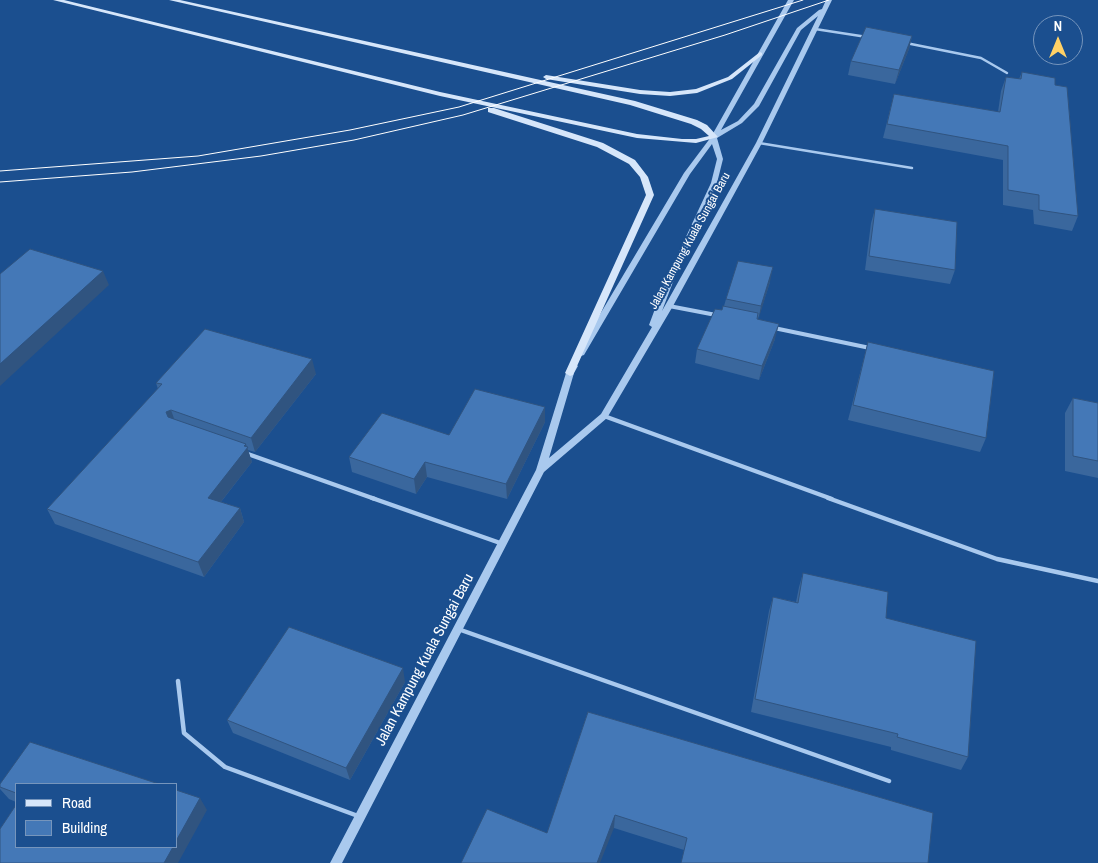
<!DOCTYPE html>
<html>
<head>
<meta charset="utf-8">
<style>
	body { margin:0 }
	#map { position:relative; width:1098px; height:863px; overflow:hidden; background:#1b4f8f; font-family:"Archivo Narrow",sans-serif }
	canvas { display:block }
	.legend { position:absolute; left:15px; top:783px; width:162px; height:65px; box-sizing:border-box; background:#1b4f8f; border:1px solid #7695bc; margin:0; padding:6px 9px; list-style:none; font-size:15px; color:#fff }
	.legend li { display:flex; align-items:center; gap:10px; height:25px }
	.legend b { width:25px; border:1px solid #7695bc }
	.north { position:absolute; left:1033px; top:15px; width:50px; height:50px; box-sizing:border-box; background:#1b4f8f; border:1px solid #7695bc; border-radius:50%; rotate:0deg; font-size:14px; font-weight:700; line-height:20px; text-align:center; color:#fff }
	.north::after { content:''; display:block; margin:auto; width:18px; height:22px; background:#ffd166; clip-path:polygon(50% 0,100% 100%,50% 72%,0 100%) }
</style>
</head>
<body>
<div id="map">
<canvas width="1098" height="863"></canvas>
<ul class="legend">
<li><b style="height:6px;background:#d6e6fa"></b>Road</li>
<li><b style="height:14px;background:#4478b7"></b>Building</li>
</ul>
<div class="north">N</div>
</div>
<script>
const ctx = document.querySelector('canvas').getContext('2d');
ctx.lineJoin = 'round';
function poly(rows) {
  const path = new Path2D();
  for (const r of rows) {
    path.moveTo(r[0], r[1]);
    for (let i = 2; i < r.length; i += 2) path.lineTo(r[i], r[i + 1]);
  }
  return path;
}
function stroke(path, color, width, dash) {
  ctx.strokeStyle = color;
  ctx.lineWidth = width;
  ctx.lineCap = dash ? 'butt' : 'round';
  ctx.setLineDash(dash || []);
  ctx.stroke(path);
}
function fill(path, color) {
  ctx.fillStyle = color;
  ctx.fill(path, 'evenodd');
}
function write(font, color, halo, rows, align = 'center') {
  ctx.font = font + ' "Archivo Narrow",sans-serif';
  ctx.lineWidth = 4;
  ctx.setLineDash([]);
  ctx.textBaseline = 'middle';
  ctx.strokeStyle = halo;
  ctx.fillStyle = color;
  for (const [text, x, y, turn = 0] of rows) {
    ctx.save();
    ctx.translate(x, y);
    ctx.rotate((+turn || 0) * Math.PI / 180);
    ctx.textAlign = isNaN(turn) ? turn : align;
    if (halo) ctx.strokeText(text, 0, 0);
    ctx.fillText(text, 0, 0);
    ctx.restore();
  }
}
const serviceFar2 = poly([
	[815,29,867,37],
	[906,43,981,58,1007,73],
	[759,143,912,168]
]);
const serviceFar1 = poly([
	[669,306,716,315],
	[774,328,870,348],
	[604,416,832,499],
	[245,453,375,499]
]);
const service = poly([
	[372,498,503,544],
	[828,498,997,559,1098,581],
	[458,629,889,781],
	[178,681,184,733,225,767,358,816]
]);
const tertiary = poly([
	[788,0,794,0,721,130,738,121,754,104,797,28,819,10,822,9,826,0,832,0,762,143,673,306,607,418,544,472,342,863,330,863,536,470,566,373,571,364,574,363,578,366,574,373,549,458,601,414,652,327,649,325,665,282,711,183,717,159,712,144,690,174,584,355,581,356,577,353,684,173,711,137,788,0],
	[818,16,756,143,662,311,673,282,717,183,723,159,717,138,742,123,759,106,801,30,818,16]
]);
const secondary = poly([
	[53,0,64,0,440,92,637,134,682,139,696,139,709,136,701,129,691,124,630,105,169,0,180,0,635,101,697,120,707,125,718,137,696,143,637,138,440,96,53,0],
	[760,52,762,53,762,55,732,79,697,93,670,96,640,94,546,79,543,77,546,75,640,90,670,92,696,89,728,77,760,52],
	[488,108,494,108,603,143,635,160,648,177,654,195,573,375,570,376,565,373,646,195,640,177,629,164,597,147,488,112,488,108]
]);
const tram = poly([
	[0,171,198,156,350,130,459,107,803,0],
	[0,182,132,172,261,156,354,140,463,115,725,35,829,0]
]);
const wall = poly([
	[912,36,909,49,895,84,848,75,851,61],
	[1022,72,1055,85,1078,216,1072,231,1034,224,1033,210,1003,205,1003,160,883,138,894,94,998,112,1001,91,1006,77,1019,79],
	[875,209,955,270,950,284,865,270,871,223],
	[770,282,758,319,775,339,759,380,695,363,697,349,724,306,726,299],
	[868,342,986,438,980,452,848,420],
	[316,374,255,452,248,450,252,462,221,502,240,508,244,522,204,577,55,524,47,509,158,389,156,383],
	[1073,398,1098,403,1098,478,1065,471,1065,413],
	[545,422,507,499,427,477,416,494,352,472,349,457,449,435],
	[803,573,886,618,968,757,961,770,891,750,891,747,751,712,769,611,773,597,796,602,799,587],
	[405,682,350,780,233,733,227,720],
	[588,712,933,813,684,850,614,828,547,833],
	[0,784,16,784,16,802,9,799,0,789]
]);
const shadedWall = poly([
	[912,36,909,49,895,84,899,70],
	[773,267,770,282,758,321,761,306],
	[103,271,109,285,0,386,0,364],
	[779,324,775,339,759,380,762,366],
	[312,359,316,374,255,452,251,438],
	[545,407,545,422,507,499,506,484],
	[171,410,176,424,172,426,166,412],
	[246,444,252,462,213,512,208,498],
	[425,462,427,477,416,494,414,479],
	[240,508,244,522,204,577,198,562],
	[403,668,405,682,350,780,346,768],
	[200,798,207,810,178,863,164,863,173,847,176,847,176,841],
	[615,815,614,828,600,863,597,863]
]);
const building = poly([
	[866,27,912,36,899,70,851,61,866,27],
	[1022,72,1055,78,1055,85,1067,87,1078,216,1039,210,1039,195,1008,190,1008,146,887,124,894,94,1000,112,1006,77,1021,79,1022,72],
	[875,209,957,222,955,270,869,256,875,209],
	[30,249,103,271,0,364,0,274,30,249],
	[738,261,773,267,761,306,726,299,738,261],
	[723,306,758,313,757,319,779,324,762,366,697,349,715,309,722,310,723,306],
	[205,329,312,359,251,438,171,410,166,412,168,417,246,444,244,446,248,447,208,498,240,508,198,562,47,509,162,384,156,383,205,329],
	[868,342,994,371,986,438,853,405,868,342],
	[475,389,545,407,506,484,425,462,414,479,349,457,382,413,449,435,475,389],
	[1073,398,1098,403,1098,461,1073,456,1073,398],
	[803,573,888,592,886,618,976,641,968,757,897,737,898,734,755,699,773,597,798,603,803,573],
	[289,627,403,668,346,768,227,720,289,627],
	[588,712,933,813,928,863,681,863,687,838,615,815,597,863,461,863,487,809,547,833,588,712],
	[30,742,159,784,16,784,16,793,0,787,0,784,30,742],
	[176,790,200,798,176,841,176,790],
	[16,805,16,847,173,847,164,863,0,863,0,829,16,805]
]);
const streetNames = [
	["Jalan Kampung Kuala Sungai Baru",690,241,-61]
];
const nearStreetnames = [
	["Jalan Kampung Kuala Sungai Baru",425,660,-62]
];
stroke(serviceFar2, '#a9c9ee', 2.5);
stroke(serviceFar1, '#a9c9ee', 4);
stroke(service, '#a9c9ee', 4.5);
fill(tertiary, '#a9c9ee');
fill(secondary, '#d6e6fa');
stroke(tram, '#fff', 1);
fill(wall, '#3a679d');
fill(shadedWall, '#305480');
fill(building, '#4478b7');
stroke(building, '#305480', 1);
write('12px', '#fff', '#1b4f8f', streetNames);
write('15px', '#fff', '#1b4f8f', nearStreetnames);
</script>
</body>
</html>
